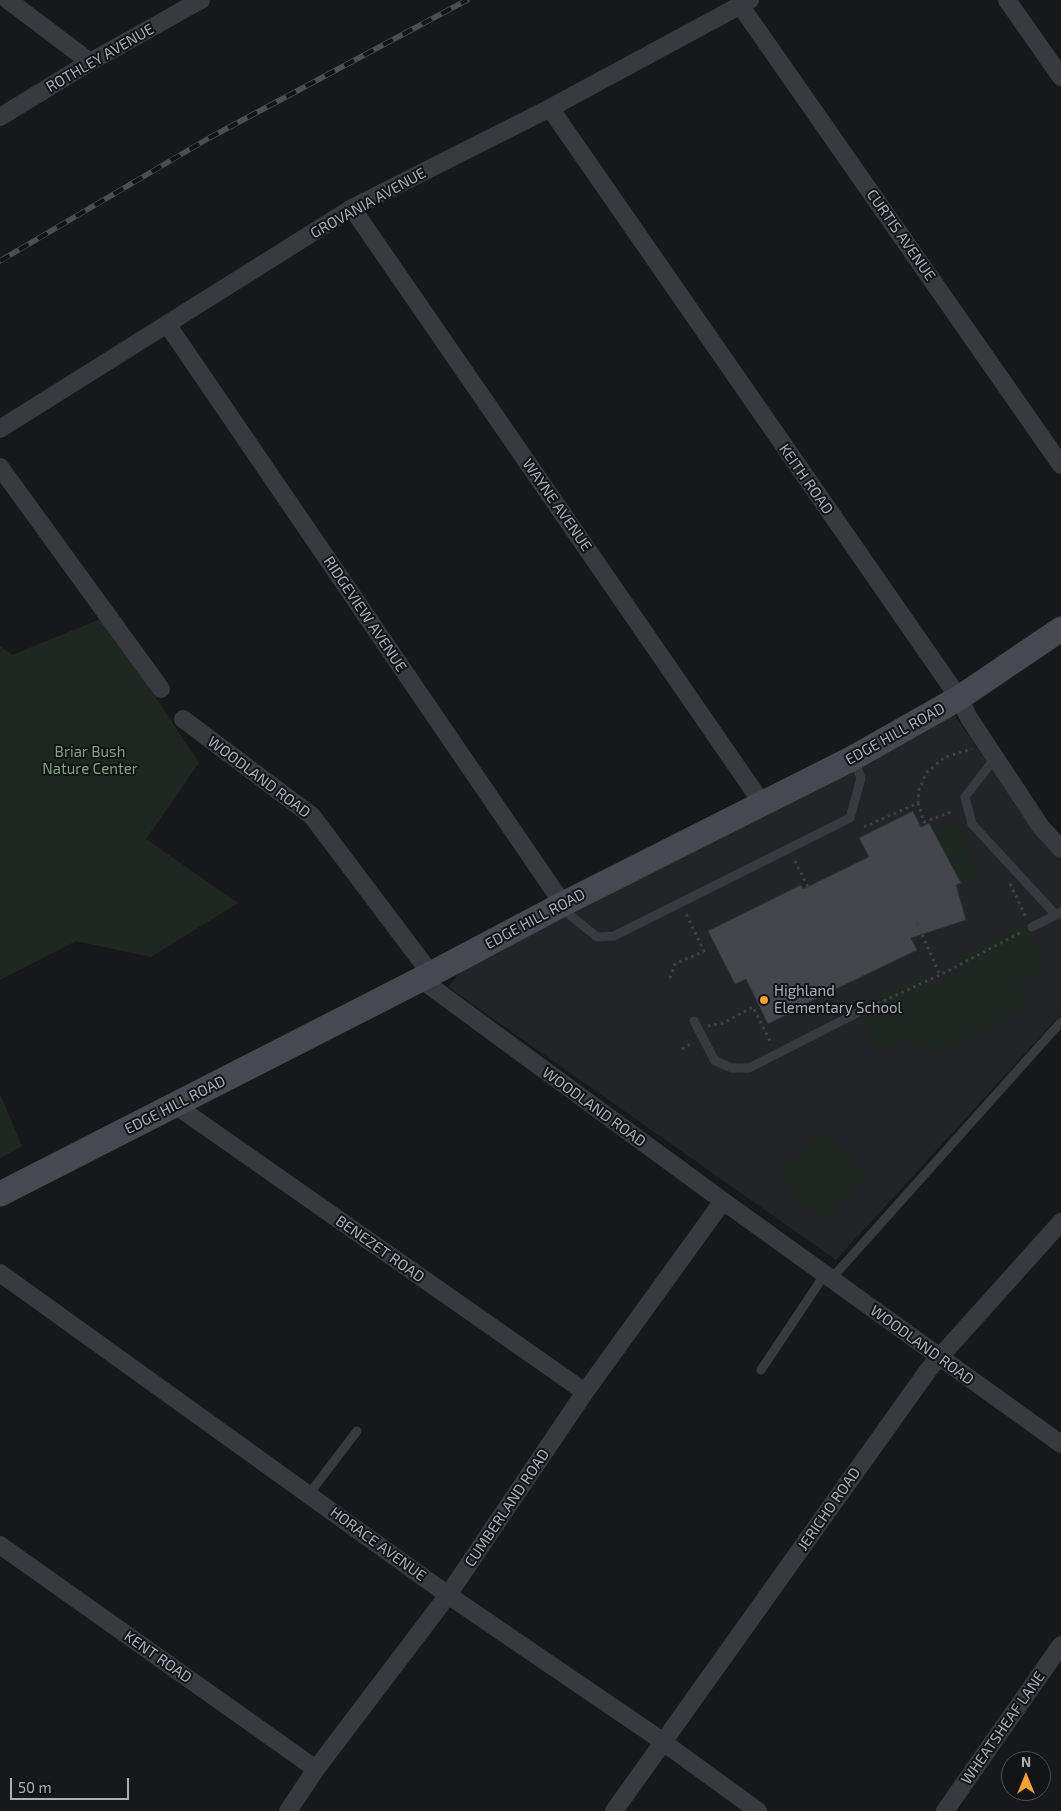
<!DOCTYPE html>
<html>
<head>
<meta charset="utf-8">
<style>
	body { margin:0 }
	#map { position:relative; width:1061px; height:1811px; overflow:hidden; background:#17181a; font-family:"Exo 2",sans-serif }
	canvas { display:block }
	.north { position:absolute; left:1001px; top:1751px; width:50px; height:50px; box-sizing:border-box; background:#121315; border:1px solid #4e5257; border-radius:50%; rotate:0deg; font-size:14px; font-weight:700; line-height:20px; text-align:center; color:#a9b0ba }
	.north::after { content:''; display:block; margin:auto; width:18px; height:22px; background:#f5a434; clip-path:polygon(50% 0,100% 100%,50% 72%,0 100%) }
	.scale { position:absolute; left:10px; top:1778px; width:119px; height:22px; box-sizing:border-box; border:2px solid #a9b0ba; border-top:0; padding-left:6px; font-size:15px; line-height:18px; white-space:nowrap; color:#a9b0ba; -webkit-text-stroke:4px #121315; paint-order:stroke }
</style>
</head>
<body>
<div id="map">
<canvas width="1061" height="1811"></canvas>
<div class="north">N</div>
<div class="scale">50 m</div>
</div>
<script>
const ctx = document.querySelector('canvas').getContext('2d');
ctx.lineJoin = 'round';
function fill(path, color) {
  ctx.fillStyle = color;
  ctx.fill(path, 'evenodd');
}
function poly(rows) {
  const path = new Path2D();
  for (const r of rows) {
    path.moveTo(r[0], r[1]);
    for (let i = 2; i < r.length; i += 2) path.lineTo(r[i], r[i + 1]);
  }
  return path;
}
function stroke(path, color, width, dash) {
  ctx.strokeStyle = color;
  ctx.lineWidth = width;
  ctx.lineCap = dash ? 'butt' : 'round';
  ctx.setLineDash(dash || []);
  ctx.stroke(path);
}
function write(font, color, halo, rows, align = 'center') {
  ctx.font = font + ' "Exo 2",sans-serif';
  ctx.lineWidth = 4;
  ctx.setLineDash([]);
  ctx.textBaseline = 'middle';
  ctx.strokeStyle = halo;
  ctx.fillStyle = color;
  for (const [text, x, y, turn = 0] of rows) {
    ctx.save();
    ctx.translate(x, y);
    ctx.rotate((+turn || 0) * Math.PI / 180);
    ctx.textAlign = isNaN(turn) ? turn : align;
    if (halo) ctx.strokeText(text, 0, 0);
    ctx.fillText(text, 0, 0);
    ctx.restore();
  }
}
const built = poly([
	[954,714,1035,831,1061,861,1061,1014,836,1260,448,987,465,966]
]);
const green = poly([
	[103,618,199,763,146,839,238,903,151,957,76,941,0,980,0,646,12,655],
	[950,819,960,830,970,849,977,875,961,883,931,826],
	[1026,925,1047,969,1016,984,1022,997,1017,1013,934,1054,916,1049,909,1035,878,1053,855,1008,921,974,929,988,967,969,961,957],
	[0,1094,22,1146,0,1158],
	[819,1131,870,1174,825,1220,773,1181]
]);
const building = poly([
	[913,811,921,827,929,823,961,883,956,885,966,920,911,938,917,950,805,1004,806,1005,768,1024,746,979,735,984,708,931,801,885,803,889,869,857,859,838,913,811]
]);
const path = poly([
	[918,803,924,822,954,811],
	[864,827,918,803,919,790,926,773,945,757,972,749],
	[795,861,808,887],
	[1010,884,1026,917],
	[917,923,940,975],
	[670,978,675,964,704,951,686,914],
	[866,1009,940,975,1022,932],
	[708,1026,723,1023,753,1007,772,1045],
	[682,1049,692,1043]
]);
const lane = poly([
	[995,758,965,797,972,824,1056,915,1061,912],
	[564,907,571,916,597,937,614,936,850,818,861,778,854,760],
	[1032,927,1056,915],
	[694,1021,715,1061,732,1068,749,1068,857,1013],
	[831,1279,1061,1022],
	[761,1370,825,1274],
	[309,1494,357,1431]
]);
const street = poly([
	[8,0,90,62],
	[1007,0,1061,77],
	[740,5,1061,465],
	[550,108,959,698,969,718,1041,827,1061,849],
	[0,117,90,62,201,0],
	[352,208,762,803],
	[167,324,563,904],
	[0,429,352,208,550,108,750,0],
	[0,467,161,689],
	[183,719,312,816,431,974,430,986,723,1201,1061,1444],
	[175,1105,585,1392],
	[0,1273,448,1595,652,1734,758,1811],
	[0,1545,316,1769],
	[288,1811,316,1769,448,1595,585,1392,723,1201],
	[614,1811,929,1369,1061,1222],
	[945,1811,1061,1645]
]);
const secondary = poly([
	[0,1194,431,974,563,904,853,758,959,698,1061,629]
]);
const rail = poly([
	[0,261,209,138,467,0]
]);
const markers = [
	[764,1000,5,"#f5a434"]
];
const streetNames = [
	["ROTHLEY AVENUE",100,58,-30],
	["GROVANIA AVENUE",368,203,-29],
	["CURTIS AVENUE",901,235,55],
	["KEITH ROAD",806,479,55],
	["WAYNE AVENUE",557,505,55],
	["RIDGEVIEW AVENUE",365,614,56],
	["EDGE HILL ROAD",895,734,-29],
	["WOODLAND ROAD",259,777,37],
	["EDGE HILL ROAD",535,919,-28],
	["EDGE HILL ROAD",175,1105,-27],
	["WOODLAND ROAD",594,1107,36],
	["BENEZET ROAD",380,1249,35],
	["WOODLAND ROAD",922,1345,36],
	["CUMBERLAND ROAD",507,1508,-56],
	["JERICHO ROAD",829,1509,-55],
	["HORACE AVENUE",378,1544,36],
	["KENT ROAD",158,1657,35],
	["WHEATSHEAF LANE",1003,1728,-55]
];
const parkNames = [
	["Briar Bush",90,752],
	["Nature Center",90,769]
];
const poiNames = [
	["Highland",774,991],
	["Elementary School",774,1008]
];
fill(built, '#232427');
fill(green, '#1f2820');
fill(building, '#43464a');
stroke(building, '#313236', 1);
stroke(path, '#3e4146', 3, [2.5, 4]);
stroke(lane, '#383a3f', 9);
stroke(street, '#383a3f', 18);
stroke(secondary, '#46494f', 25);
stroke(rail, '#4b4e54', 5.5);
stroke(rail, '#121315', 4, [11]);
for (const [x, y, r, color] of markers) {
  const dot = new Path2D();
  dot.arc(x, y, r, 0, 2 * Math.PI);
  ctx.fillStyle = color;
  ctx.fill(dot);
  stroke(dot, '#121315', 2);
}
write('15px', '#a9b0ba', '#121315', streetNames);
write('15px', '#81a580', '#121315', parkNames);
write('15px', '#a9b0ba', '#121315', poiNames, 'left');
</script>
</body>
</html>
